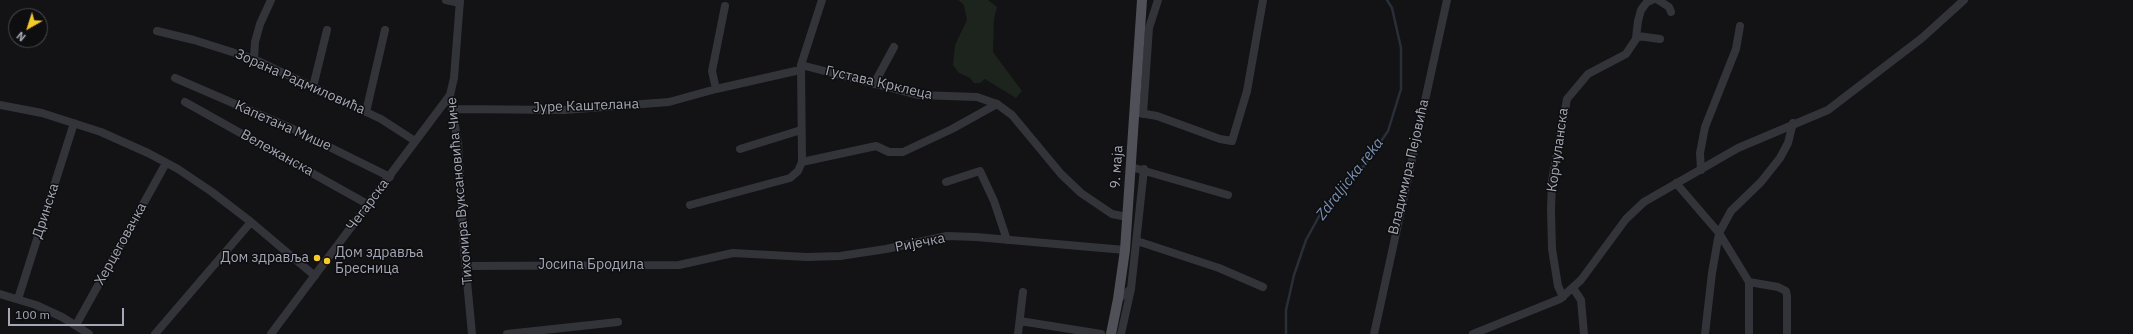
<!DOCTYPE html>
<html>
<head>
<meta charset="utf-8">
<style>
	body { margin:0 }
	#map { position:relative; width:2133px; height:334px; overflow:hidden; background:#131214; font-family:"IBM Plex Sans",sans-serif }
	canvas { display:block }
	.north { position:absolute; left:8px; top:8px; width:40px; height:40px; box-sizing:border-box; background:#0e0d0f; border:1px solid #4a4b51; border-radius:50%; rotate:219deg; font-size:11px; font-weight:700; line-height:16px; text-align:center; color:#a4a7b5 }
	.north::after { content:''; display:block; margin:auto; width:14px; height:18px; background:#f6cb29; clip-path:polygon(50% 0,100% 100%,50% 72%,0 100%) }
	.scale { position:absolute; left:8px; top:308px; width:116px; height:18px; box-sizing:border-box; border:2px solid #a4a7b5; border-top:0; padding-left:5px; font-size:12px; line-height:14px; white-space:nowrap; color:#a4a7b5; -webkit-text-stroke:3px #0e0d0f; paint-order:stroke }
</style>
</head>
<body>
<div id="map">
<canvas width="2133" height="334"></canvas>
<div class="north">N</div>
<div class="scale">100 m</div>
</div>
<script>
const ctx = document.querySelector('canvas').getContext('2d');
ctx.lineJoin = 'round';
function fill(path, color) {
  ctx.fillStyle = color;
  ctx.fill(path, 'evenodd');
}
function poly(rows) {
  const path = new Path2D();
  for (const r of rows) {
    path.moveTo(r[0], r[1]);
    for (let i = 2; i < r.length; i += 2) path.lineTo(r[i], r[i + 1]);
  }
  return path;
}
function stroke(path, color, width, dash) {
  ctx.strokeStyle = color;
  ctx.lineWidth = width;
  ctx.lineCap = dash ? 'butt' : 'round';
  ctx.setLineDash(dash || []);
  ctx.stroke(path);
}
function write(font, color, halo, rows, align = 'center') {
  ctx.font = font + ' "IBM Plex Sans",sans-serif';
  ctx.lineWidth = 3;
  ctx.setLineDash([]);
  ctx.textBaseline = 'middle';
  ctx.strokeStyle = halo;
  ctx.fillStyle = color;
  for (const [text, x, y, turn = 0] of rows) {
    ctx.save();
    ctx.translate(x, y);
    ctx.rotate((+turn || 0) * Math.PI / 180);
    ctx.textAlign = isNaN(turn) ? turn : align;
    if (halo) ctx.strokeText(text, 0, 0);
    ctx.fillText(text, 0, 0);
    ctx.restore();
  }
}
const green = poly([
	[958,0,988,0,997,7,994,19,993,52,1022,91,1016,98,985,79,980,83,974,83,970,78,959,73,953,65,955,45,967,20,964,5]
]);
const stream = poly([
	[1286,334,1286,310,1294,275,1306,240,1323,209,1344,185,1364,166,1388,131,1401,89,1401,48,1392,8,1387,0]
]);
const minor = poly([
	[446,0,460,3],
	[1658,0,1669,7,1671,12],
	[725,6,712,71,716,89,800,70],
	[157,31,194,40,254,59,381,119,415,141],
	[1636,38,1638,21,1641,10,1647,2,1652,0],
	[254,59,255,42,260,24,271,0],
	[801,65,918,95,977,97,997,104,1012,115,1061,174,1081,193,1112,214,1127,217],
	[175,78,293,129,390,177],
	[874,84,894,47],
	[313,87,327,30],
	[450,95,458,144,464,249,472,334],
	[185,102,369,205],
	[0,105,42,113,101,132,148,153,178,169,212,192,251,222,315,276],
	[453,109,564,110,669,102,716,89],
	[366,112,385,30],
	[1134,112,1157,116,1220,139,1232,141,1247,91,1263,0],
	[1143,114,1149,28,1158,0],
	[740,149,801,130],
	[802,162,876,146,889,152,903,152,952,129,997,104],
	[1131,167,1228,195],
	[1701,170,1700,153,1705,127,1736,49,1740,26],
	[946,182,980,171,994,201,1007,240],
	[1676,183,1719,233,1749,282,1749,334],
	[690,205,790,178,798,171,802,162,801,65,822,0],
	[1137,241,1219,268,1263,287],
	[466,266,679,265,733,253,807,257,840,256,886,249,947,236,976,237,1125,250],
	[1749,282,1778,287,1786,291,1787,296,1787,334],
	[1573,288,1581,300,1584,334],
	[0,294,36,305,62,317,89,334],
	[1563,297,1558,286,1552,249,1551,210,1552,181,1567,99,1588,74,1626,54,1638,36,1660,39],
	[18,299,74,123],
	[1118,299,1131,289,1144,169],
	[1020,321,1101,334],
	[76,325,166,163],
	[155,334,251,222],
	[271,334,450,95,454,78,460,0],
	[507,334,618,322],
	[1018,334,1023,292],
	[1121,334,1131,289],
	[1374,334,1447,0],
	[1473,334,1560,299,1581,280,1626,219,1644,202,1738,148,1828,110,1922,38,1964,0],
	[1705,334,1712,273,1719,233,1731,211,1761,182,1780,158,1788,143,1793,123]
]);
const major = poly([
	[1111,334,1118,299,1125,250,1142,0]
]);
const markers = [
	[317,258,4,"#f6cb29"],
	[327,261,4,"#f6cb29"]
];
const streetNames = [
	["Зорана Радмиловића",300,82,24],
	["Густава Крклеца",879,83,13],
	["Јуре Каштелана",586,106,-2],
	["Капетана Мише",283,126,24],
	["Корчуланска",1558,150,-82],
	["Вележанска",277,153,29],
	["9. маја",1117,167,-86],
	["Владимира Пејовића",1409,167,-77],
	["Тихомира Вуксановића Чиче",460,191,-95],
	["Чегарска",368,205,-53],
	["Дринска",46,211,-72],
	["Ријечка",920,243,-11],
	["Херцеговачка",121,244,-61],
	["Јосипа Бродила",591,265]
];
const poiNames = [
	["Дом здравља",335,253],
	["Бресница",335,269],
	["Дом здравља",309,258,"right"]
];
const waterNames = [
	["Zdraljicka reka",1350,179,-52]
];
fill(green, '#1d241e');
stroke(stream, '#292f38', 2.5);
stroke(minor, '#333439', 8);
stroke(major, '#4f5058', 10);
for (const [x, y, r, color] of markers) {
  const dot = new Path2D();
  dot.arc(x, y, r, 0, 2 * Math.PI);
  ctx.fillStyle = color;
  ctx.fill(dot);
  stroke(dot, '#0e0d0f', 1.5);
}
write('14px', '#a4a7b5', '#0e0d0f', streetNames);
write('14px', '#a4a7b5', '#0e0d0f', poiNames, 'left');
write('italic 15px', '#7990b1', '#0e0d0f', waterNames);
</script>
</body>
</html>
